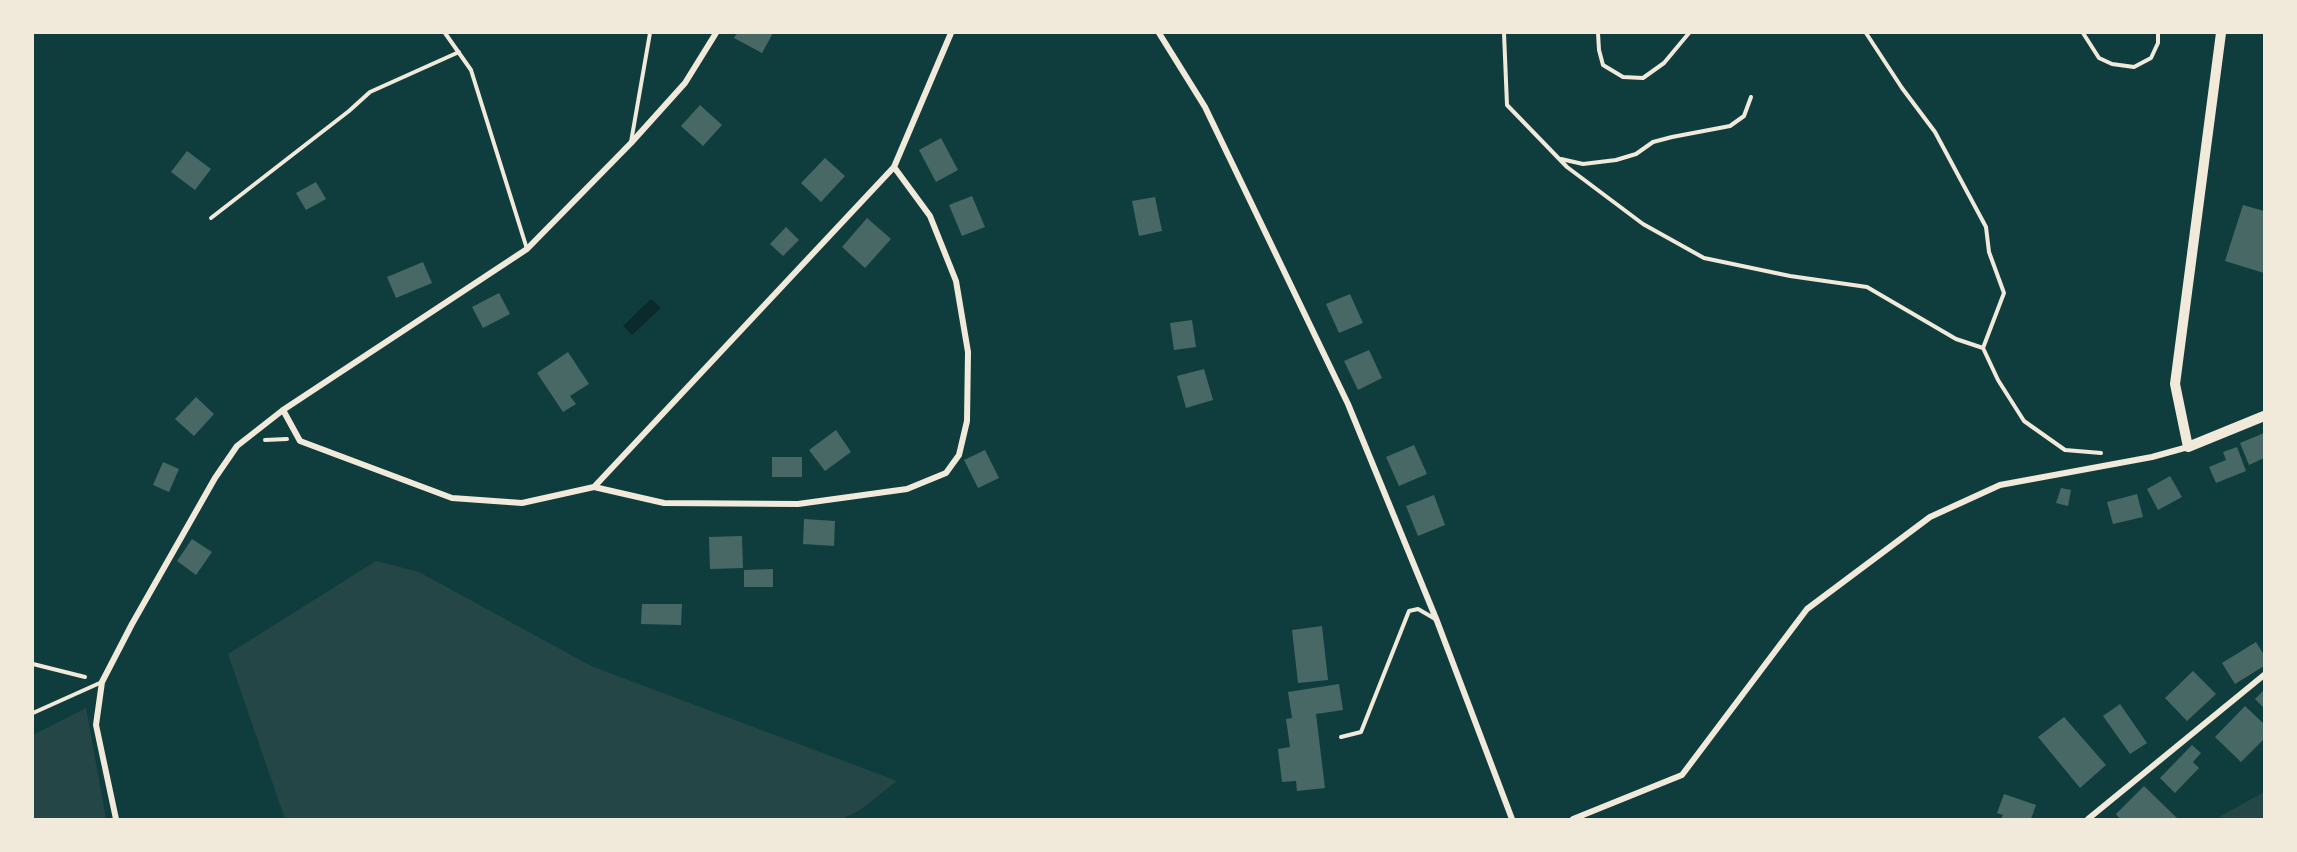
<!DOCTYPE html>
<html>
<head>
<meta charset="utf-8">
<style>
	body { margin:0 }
	#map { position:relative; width:2297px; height:852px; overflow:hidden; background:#0f3d3e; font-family:Barlow,sans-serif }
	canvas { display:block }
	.frame { position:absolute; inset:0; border:34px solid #f1e9da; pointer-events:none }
</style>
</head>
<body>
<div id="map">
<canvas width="2297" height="852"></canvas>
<div class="frame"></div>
</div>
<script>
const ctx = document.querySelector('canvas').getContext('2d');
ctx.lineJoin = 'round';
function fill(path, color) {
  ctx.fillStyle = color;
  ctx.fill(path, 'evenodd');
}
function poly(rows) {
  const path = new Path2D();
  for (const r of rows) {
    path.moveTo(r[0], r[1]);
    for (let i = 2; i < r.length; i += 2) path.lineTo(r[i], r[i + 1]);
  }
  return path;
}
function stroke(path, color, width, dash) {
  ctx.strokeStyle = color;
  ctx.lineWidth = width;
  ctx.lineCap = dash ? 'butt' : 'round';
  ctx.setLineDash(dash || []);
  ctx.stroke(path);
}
const green = poly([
	[376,561,419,572,591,666,897,781,860,810,842,819,285,819,228,654],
	[86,708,106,819,33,819,33,735],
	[2264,792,2264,819,2216,819]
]);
const water = poly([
	[651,299,661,308,632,335,623,326]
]);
const building = poly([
	[737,33,773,33,762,53,734,38],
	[700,105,722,125,703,146,681,126],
	[941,138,958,170,936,182,919,150],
	[187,151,211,169,195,190,171,172],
	[825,158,845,176,821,202,801,183],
	[316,182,326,199,306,210,296,193],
	[972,196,985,227,962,236,949,205],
	[1155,197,1162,231,1139,236,1132,201],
	[2243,205,2264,211,2264,273,2225,261],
	[867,218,891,239,865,268,842,247],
	[786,227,799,240,783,256,770,244],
	[423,262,432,283,396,298,387,277],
	[499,293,510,314,483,328,472,307],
	[1350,294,1363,323,1339,333,1326,304],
	[1192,320,1196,347,1174,350,1170,323],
	[1369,350,1382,378,1358,390,1344,361],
	[568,352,589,384,570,396,576,404,563,412,537,373],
	[1204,369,1213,400,1186,408,1177,376],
	[196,397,214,414,194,436,175,419],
	[836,430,851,452,825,471,809,450],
	[2264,433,2264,458,2249,465,2240,443],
	[1414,445,1427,474,1399,486,1386,457],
	[2237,447,2246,471,2216,483,2209,467,2226,460,2223,452],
	[985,450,999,478,978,488,964,460],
	[772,457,802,457,802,477,772,477],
	[163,462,179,469,169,492,153,485],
	[2170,476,2182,497,2158,510,2147,489],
	[2061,488,2071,490,2068,506,2056,503],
	[2137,494,2143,517,2113,524,2107,502],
	[1434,495,1445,525,1418,536,1406,506],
	[804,519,835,521,834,546,803,544],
	[742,536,743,568,710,569,709,537],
	[192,539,212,552,196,575,177,561],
	[773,569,773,587,744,587,744,570],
	[642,604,682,604,681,625,641,624],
	[1322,626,1328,680,1298,683,1292,630],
	[2256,642,2264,655,2264,666,2235,684,2222,663],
	[2193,671,2216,694,2187,721,2165,698],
	[1339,684,1343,710,1316,714,1325,788,1297,791,1296,781,1282,782,1278,749,1290,747,1286,719,1292,718,1288,692],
	[2264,690,2264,708,2255,699],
	[2120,704,2147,743,2130,754,2103,716],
	[2245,706,2264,724,2264,739,2241,762,2215,737],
	[2064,717,2106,765,2080,788,2038,737],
	[2192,745,2201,753,2193,762,2199,768,2175,793,2160,778],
	[2144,786,2178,819,2120,819,2116,814],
	[2004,794,2036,805,2031,819,2001,819,2003,815,1997,813]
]);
const path = poly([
	[1504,33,1507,105,1567,167,1643,224,1704,258,1790,276,1867,287,1956,339,1983,348],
	[1598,33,1599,50,1603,65,1623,77,1643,78,1664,63,1689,33],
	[1866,33,1902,88,1935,132,1986,227,1989,252,2004,293,1983,348,1998,380,2024,421,2065,450,2101,453],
	[2083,33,2099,58,2112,64,2134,67,2151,58,2158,43,2158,33],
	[1561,159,1583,164,1616,160,1636,154,1653,142,1672,137,1730,126,1744,116,1751,97],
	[265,440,287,439],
	[33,664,85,677]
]);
const service = poly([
	[445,33,471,70,527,249],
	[631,142,650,33],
	[211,218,349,111,370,92,459,52],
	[33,713,102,682],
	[1341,737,1361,732,1409,611,1418,609,1437,620]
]);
const minor = poly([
	[1159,33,1205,107,1348,404,1437,621,1512,819],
	[283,410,300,441,452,498,522,503,594,487,894,167,951,33],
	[594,487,664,503,798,504,907,489,946,473,959,455,967,421,968,352,956,281,930,216,894,167],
	[116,819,96,725,102,682,132,624,215,478,237,446,283,410,527,249,631,143,685,83,716,33],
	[1573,819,1682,775,1807,609,1930,517,2000,485,2152,457,2188,447],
	[2088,819,2264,675]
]);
const tertiary = poly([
	[2221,33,2175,384,2188,447,2264,416]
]);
fill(green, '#244646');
fill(water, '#0a2a2b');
fill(building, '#486865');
stroke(path, '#f1e9da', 4);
stroke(service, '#f1e9da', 4);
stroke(minor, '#f1e9da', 6);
stroke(tertiary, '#f1e9da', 10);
</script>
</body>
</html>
